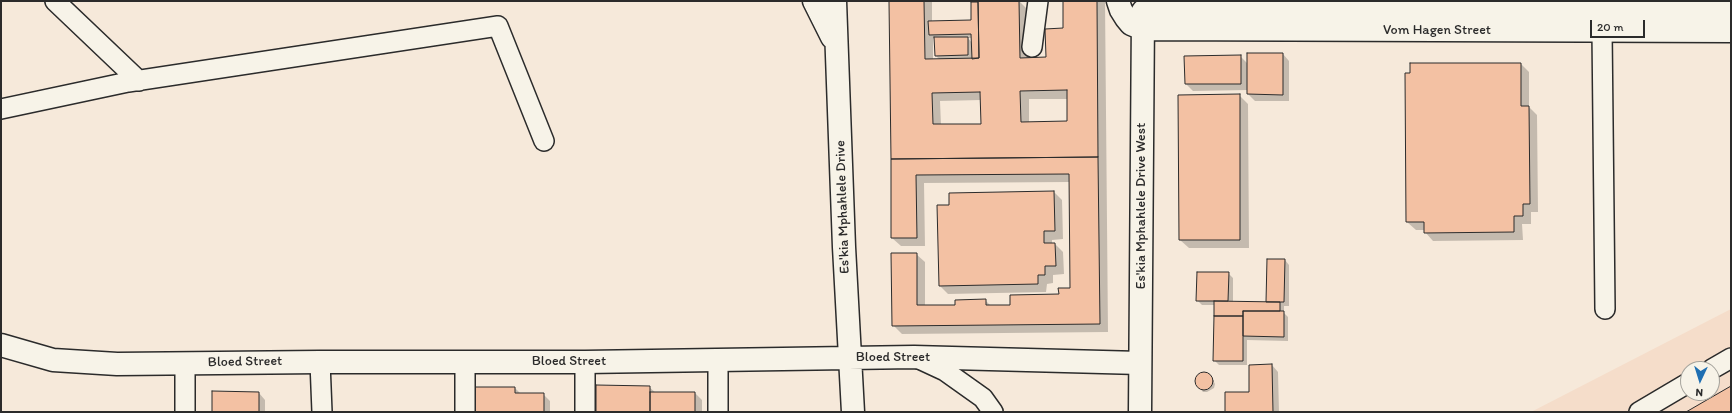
<!DOCTYPE html>
<html>
<head>
<meta charset="utf-8">
<style>
	body { margin:0 }
	#map { position:relative; width:1732px; height:413px; overflow:hidden; background:#f6e9da; font-family:Itim,sans-serif }
	canvas { display:block }
	.frame { position:absolute; inset:0; border:2px solid #2b2b2b; pointer-events:none }
	.north { position:absolute; left:1680px; top:361px; width:40px; height:40px; box-sizing:border-box; background:#f7f3e8; border:1px solid #a5a39c; border-radius:50%; rotate:184deg; font-size:11px; font-weight:700; line-height:16px; text-align:center; color:#2b2b2b }
	.north::after { content:''; display:block; margin:auto; width:14px; height:18px; background:#1f6fb2; clip-path:polygon(50% 0,100% 100%,50% 72%,0 100%) }
	.scale { position:absolute; left:1590px; top:20px; width:55px; height:18px; box-sizing:border-box; border:2px solid #2b2b2b; border-top:0; padding-left:5px; font-size:12px; line-height:14px; white-space:nowrap; color:#2b2b2b; -webkit-text-stroke:3px #f7f3e8; paint-order:stroke }
</style>
</head>
<body>
<div id="map">
<canvas width="1732" height="413"></canvas>
<div class="frame"></div>
<div class="north">N</div>
<div class="scale">20 m</div>
</div>
<script>
const ctx = document.querySelector('canvas').getContext('2d');
ctx.lineJoin = 'round';
function fill(path, color) {
  ctx.fillStyle = color;
  ctx.fill(path, 'evenodd');
}
function poly(rows) {
  const path = new Path2D();
  for (const r of rows) {
    if (r.length === 3) {
      path.moveTo(r[0] + r[2], r[1]);
      path.arc(r[0], r[1], r[2], 0, 2 * Math.PI);
      continue;
    }
    path.moveTo(r[0], r[1]);
    for (let i = 2; i < r.length; i += 2) path.lineTo(r[i], r[i + 1]);
  }
  return path;
}
function stroke(path, color, width, dash) {
  ctx.strokeStyle = color;
  ctx.lineWidth = width;
  ctx.lineCap = dash ? 'butt' : 'round';
  ctx.setLineDash(dash || []);
  ctx.stroke(path);
}
function write(font, color, halo, rows, align = 'center') {
  ctx.font = font + ' Itim,sans-serif';
  ctx.lineWidth = 3.5;
  ctx.setLineDash([]);
  ctx.textBaseline = 'middle';
  ctx.strokeStyle = halo;
  ctx.fillStyle = color;
  for (const [text, x, y, turn = 0] of rows) {
    ctx.save();
    ctx.translate(x, y);
    ctx.rotate((+turn || 0) * Math.PI / 180);
    ctx.textAlign = isNaN(turn) ? turn : align;
    if (halo) ctx.strokeText(text, 0, 0);
    ctx.fillText(text, 0, 0);
    ctx.restore();
  }
}
const built = poly([
	[1731,309,1731,412,1531,412],
	[1688,369,1712,369,1712,393,1688,393]
]);
const shadow = poly([
	[890,1,932,1,932,22,972,21,972,3,1019,1,1027,9,1028,59,1047,58,1064,29,1064,1,1105,1,1108,332,902,334,893,325,916,254,925,262,925,306,956,306,985,300,991,306,1011,306,1060,295,1071,289,1070,182,924,183,925,246,901,246,892,238],
	[933,38,934,39,936,56,940,60,933,60],
	[968,38,972,38,972,43],
	[1029,99,1068,99,1068,122,1029,123],
	[981,100,982,125,941,125,940,101],
	[1283,54,1289,61,1289,101,1255,101,1248,94,1248,90,1193,91,1186,84,1240,56,1248,64],
	[1521,64,1529,72,1529,107,1537,115,1538,212,1531,212,1531,224,1522,224,1523,240,1433,241,1425,232,1425,230,1416,230,1407,222],
	[1239,95,1248,104,1249,248,1189,248,1180,240],
	[1054,192,1062,200,1063,239,1052,240,1052,244,1055,244,1063,252,1064,274,1053,275,1053,283,1047,284,1046,292,948,294,940,286,950,206],
	[1285,260,1289,265,1289,306,1284,306,1284,313,1288,317,1288,341,1247,340,1247,365,1219,365,1214,360,1215,305,1202,305,1197,300,1228,273,1233,278,1233,302,1267,303],
	[1272,365,1278,372,1279,412,1226,412,1250,393],
	[1202,373,1207,373,1211,376,1215,384,1214,388,1207,392,1203,392,1195,382,1196,378],
	[649,387,656,393,695,393,702,400,702,412,597,412],
	[515,388,521,394,543,394,550,401,550,412,473,412],
	[259,393,265,400,265,412,213,412]
]);
const building = poly([
	[889,1,924,1,925,59,979,58,978,1,1019,1,1020,58,1046,57,1045,29,1063,28,1063,1,1097,1,1098,157,891,159,889,1],
	[1067,90,1067,121,1021,122,1020,91,1067,90],
	[980,92,981,124,933,124,932,93,980,92],
	[971,2,978,2,979,58,972,59,971,34,929,35,928,21,971,20,971,2],
	[934,37,968,37,968,55,935,56,934,37],
	[1247,53,1283,53,1283,95,1247,94,1247,53],
	[1241,55,1241,84,1185,84,1184,56,1241,55],
	[1410,63,1521,63,1521,106,1529,106,1530,204,1523,204,1523,216,1514,216,1514,232,1424,233,1424,222,1406,222,1405,73,1410,73,1410,63],
	[1240,94,1240,240,1179,240,1178,95,1240,94],
	[1098,157,1100,324,892,326,891,253,917,253,917,305,955,305,955,300,986,299,986,305,1010,305,1010,295,1059,294,1058,288,1070,288,1069,174,916,175,917,238,891,238,891,159,1098,157],
	[1054,191,1055,231,1044,231,1044,243,1055,243,1056,266,1045,266,1045,275,1038,275,1038,284,939,286,937,205,949,205,949,193,1054,191],
	[1267,259,1285,259,1284,302,1266,302,1267,259],
	[1197,272,1229,272,1228,301,1196,301,1197,272],
	[1214,301,1280,302,1280,311,1243,311,1243,316,1214,316,1214,301],
	[1243,311,1284,311,1284,337,1243,336,1243,311],
	[1214,316,1243,316,1243,361,1213,361,1214,316],
	[1272,364,1273,412,1225,412,1225,392,1249,392,1249,365,1272,364],
	[1204,381,9],
	[596,385,650,386,650,412,596,412,596,385],
	[1731,386,1731,412,1686,412,1731,386],
	[472,387,515,387,515,393,544,393,544,412,472,412,472,387],
	[212,391,259,392,259,412,212,412,212,391],
	[650,392,695,392,695,412,650,412,650,392]
]);
const minor = poly([
	[55,1,139,81],
	[1602,30,1605,309],
	[1032,47,1038,1],
	[1,109,128,82,498,26,544,141],
	[917,358,945,371,983,398,993,412],
	[320,362,322,412],
	[585,362,585,412],
	[185,363,185,412],
	[1712,369,1731,358],
	[465,412,465,361],
	[718,412,718,359],
	[1639,412,1688,383]
]);
const major = poly([
	[814,1,832,37],
	[835,1,844,247,853,412],
	[1118,1,1121,10,1126,18,1131,24,1143,29,1731,31],
	[1143,11,1731,10],
	[1,345,53,360,117,364,320,362,585,362,914,357,1140,363],
	[1140,412,1143,14]
]);
const streetNames = [
	["Vom Hagen Street",1437,30],
	["Es'kia Mphahlele Drive West",1141,206,-90],
	["Es'kia Mphahlele Drive",843,207,-92],
	["Bloed Street",893,357],
	["Bloed Street",569,361],
	["Bloed Street",245,362,-1]
];
fill(built, '#f5ddca');
fill(shadow, '#0003');
fill(building, '#f3c1a3');
stroke(building, '#2b2b2b', 1);
stroke(minor, '#2b2b2b', 22);
stroke(major, '#2b2b2b', 25);
stroke(minor, '#f7f3e8', 19);
stroke(major, '#f7f3e8', 22);
write('14px', '#2b2b2b', '#f7f3e8', streetNames);
</script>
</body>
</html>
